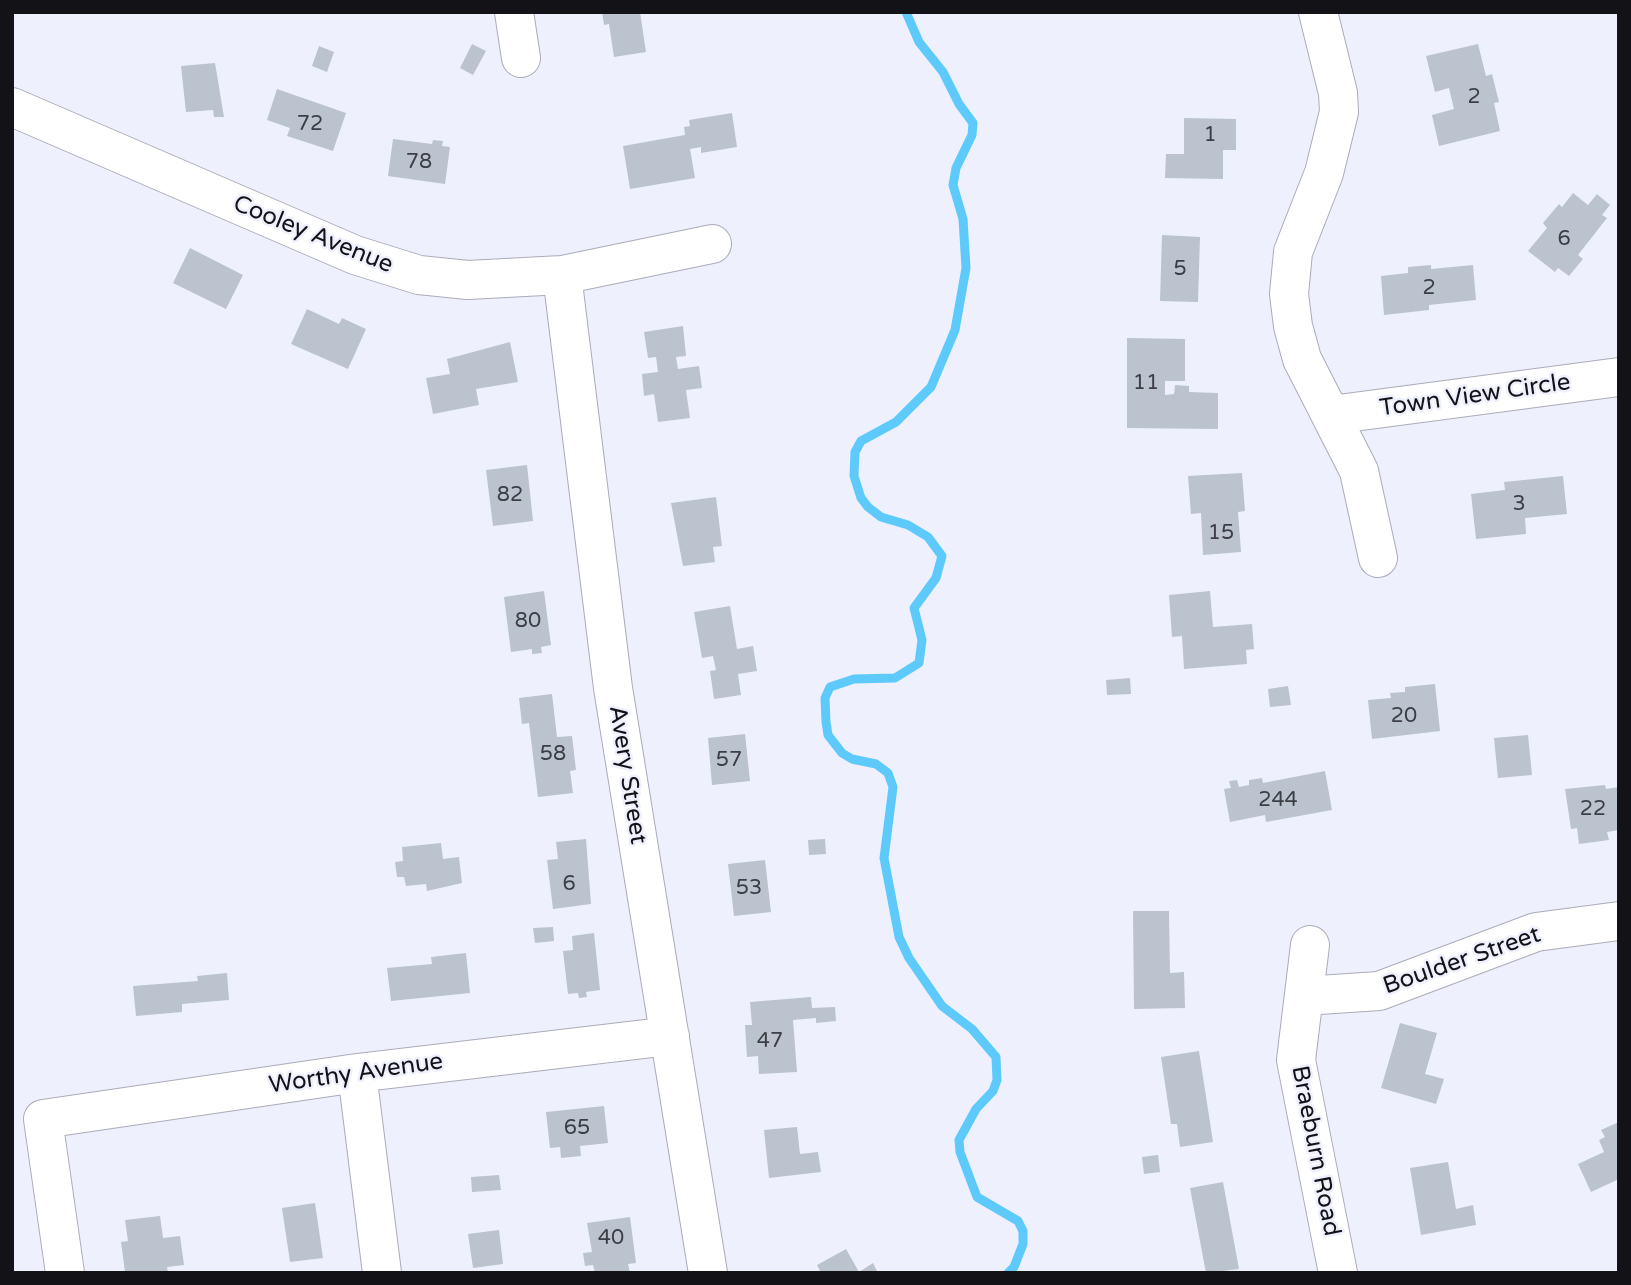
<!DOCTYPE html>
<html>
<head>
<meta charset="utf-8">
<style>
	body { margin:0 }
	#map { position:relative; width:1631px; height:1285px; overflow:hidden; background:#eff0fe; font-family:"Varela Round",sans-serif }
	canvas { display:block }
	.frame { position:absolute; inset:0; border:14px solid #121217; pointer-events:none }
</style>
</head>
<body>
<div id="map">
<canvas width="1631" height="1285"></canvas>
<div class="frame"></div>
</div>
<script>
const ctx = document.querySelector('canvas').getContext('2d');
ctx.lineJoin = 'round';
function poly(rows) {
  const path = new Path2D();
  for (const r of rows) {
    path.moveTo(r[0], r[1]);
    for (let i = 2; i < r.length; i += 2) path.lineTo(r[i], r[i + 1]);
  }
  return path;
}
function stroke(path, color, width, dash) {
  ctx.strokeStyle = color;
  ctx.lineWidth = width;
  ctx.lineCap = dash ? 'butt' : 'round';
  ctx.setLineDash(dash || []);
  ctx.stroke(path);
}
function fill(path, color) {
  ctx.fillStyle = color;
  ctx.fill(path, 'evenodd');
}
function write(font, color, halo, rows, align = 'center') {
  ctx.font = font + ' "Varela Round",sans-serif';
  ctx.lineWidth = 5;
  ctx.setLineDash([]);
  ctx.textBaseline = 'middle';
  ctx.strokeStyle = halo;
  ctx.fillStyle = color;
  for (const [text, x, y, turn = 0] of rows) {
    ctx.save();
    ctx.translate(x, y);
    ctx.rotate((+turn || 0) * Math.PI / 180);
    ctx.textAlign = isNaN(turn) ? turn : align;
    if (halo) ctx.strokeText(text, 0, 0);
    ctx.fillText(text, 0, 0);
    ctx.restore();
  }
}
const stream = poly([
	[906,12,919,42,943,72,959,104,973,123,972,135,956,168,953,185,963,219,966,268,955,330,931,387,896,422,861,441,855,452,854,476,861,498,868,507,881,517,908,525,928,537,942,556,936,578,914,608,922,640,919,663,895,678,854,679,830,687,825,698,826,722,828,735,842,753,852,759,876,764,888,773,893,787,884,858,899,937,909,958,942,1006,972,1029,996,1057,997,1080,993,1091,976,1109,959,1140,960,1152,977,1197,1018,1221,1023,1231,1023,1244,1014,1267,1008,1273]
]);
const building = poly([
	[602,12,640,12,646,52,614,57,609,24,604,25],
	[472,44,486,51,473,75,460,68],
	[1478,44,1486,76,1492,74,1499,102,1494,103,1500,131,1439,146,1432,115,1454,109,1449,88,1435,92,1426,56],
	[319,46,334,52,327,72,312,66],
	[215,63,224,117,214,117,213,110,186,112,181,66],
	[277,89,346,113,333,151,287,136,290,128,267,120],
	[732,113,737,147,701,153,701,147,690,149,695,178,630,189,623,146,685,135,684,127,690,126,689,120],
	[1184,118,1236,119,1236,150,1223,150,1223,179,1165,178,1166,154,1184,154],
	[393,139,432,144,433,140,443,141,442,146,450,147,445,184,388,176],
	[1573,193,1588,205,1597,194,1610,205,1602,215,1607,218,1578,255,1583,259,1569,276,1558,268,1555,272,1528,251,1547,228,1543,223,1559,204,1562,207],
	[1162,235,1200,237,1198,302,1160,301],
	[190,248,243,275,226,309,173,283],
	[1431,265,1431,269,1473,265,1476,300,1429,305,1429,310,1384,315,1381,276,1408,273,1408,267],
	[307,309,339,324,342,318,366,329,348,369,291,344],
	[683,326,686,356,676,357,678,369,699,366,702,388,686,390,690,418,658,422,654,394,644,396,642,374,658,372,656,357,648,358,644,332],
	[1127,338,1185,339,1185,381,1165,381,1165,395,1174,394,1175,385,1189,386,1189,392,1218,393,1218,429,1127,428],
	[510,342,518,382,476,389,479,405,433,414,426,378,450,374,447,359],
	[527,465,533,521,493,526,486,470],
	[1242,473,1245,511,1238,512,1241,552,1203,555,1201,513,1191,514,1188,476],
	[1563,476,1567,514,1525,518,1526,534,1476,539,1471,494,1505,490,1504,482],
	[716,497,722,546,713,547,715,562,683,566,671,503],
	[544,591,551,645,541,647,542,653,532,654,532,649,511,652,504,597],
	[1210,591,1213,627,1252,624,1254,649,1246,650,1247,664,1184,669,1182,636,1172,637,1169,595],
	[730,606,737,649,753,646,757,671,738,674,741,695,714,699,710,671,716,670,713,656,702,658,694,612],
	[1130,678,1131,694,1107,695,1106,680],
	[1435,684,1440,731,1372,739,1368,700,1391,698,1390,693,1405,692,1405,687],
	[1288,686,1291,705,1270,707,1268,689],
	[552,694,557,737,572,736,576,770,570,771,573,793,538,797,529,723,522,724,519,698],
	[745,734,750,781,712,785,708,738],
	[1528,735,1532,775,1498,778,1494,738],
	[1325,771,1332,810,1266,822,1265,815,1230,822,1224,789,1231,788,1229,781,1237,780,1239,787,1249,785,1249,780,1262,778,1263,783],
	[1605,785,1606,789,1619,787,1619,830,1607,832,1609,840,1579,844,1577,828,1571,829,1565,789],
	[586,839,591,904,553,909,547,860,558,859,556,842],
	[825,839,826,854,809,855,808,840],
	[441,843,443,859,459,857,462,883,427,891,426,884,406,886,404,877,397,877,395,862,403,861,402,847],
	[765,860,771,912,734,916,728,864],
	[1133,911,1169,911,1170,973,1184,972,1185,1008,1134,1009],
	[553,927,554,941,535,943,533,928],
	[594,933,600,990,586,992,587,997,579,998,578,993,568,994,563,951,573,950,572,936],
	[466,953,470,993,391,1001,387,968,432,964,431,957],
	[227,973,229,1000,182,1004,182,1012,136,1016,133,986,198,981,197,976],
	[811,997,812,1008,835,1007,836,1021,816,1023,816,1018,793,1020,797,1072,759,1074,758,1056,747,1057,745,1025,752,1025,750,1002],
	[1400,1023,1437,1033,1425,1074,1444,1079,1436,1104,1381,1088],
	[1199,1051,1213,1142,1180,1147,1177,1124,1171,1124,1161,1057],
	[604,1106,608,1143,580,1146,581,1156,561,1158,560,1147,550,1148,546,1112],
	[1619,1122,1619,1179,1591,1192,1578,1164,1604,1152,1599,1140,1605,1137,1601,1130],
	[797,1127,800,1154,818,1152,821,1172,769,1178,764,1130],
	[1158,1155,1160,1172,1144,1174,1142,1157],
	[1448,1162,1456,1209,1473,1205,1476,1225,1421,1235,1410,1168],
	[499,1175,501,1190,472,1192,471,1177],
	[1223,1182,1239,1269,1206,1273,1190,1188],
	[315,1203,323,1258,290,1262,282,1208],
	[160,1216,163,1238,180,1236,184,1265,167,1267,168,1273,125,1272,121,1242,128,1241,125,1220],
	[630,1217,636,1263,628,1264,630,1273,595,1273,593,1265,585,1266,583,1253,592,1252,587,1223],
	[499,1230,503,1264,473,1268,468,1234],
	[846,1249,859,1272,873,1263,878,1273,821,1273,817,1265]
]);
const minor = poly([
	[514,12,521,58],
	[1318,12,1338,93,1339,112,1324,173,1293,252,1289,294,1293,326,1302,359,1359,471,1378,558],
	[12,107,355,255,419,275,468,280,562,275,712,244],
	[562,275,613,688,708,1273],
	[1331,415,1619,377],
	[1310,945,1296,1060,1338,1273],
	[1304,996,1379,991,1536,932,1619,921],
	[357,1073,382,1273],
	[65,1273,43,1119,357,1073,670,1036]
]);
const numberNames = [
	["2",1474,97],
	["72",310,124],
	["1",1210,135],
	["78",419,162],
	["6",1564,239],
	["5",1180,269],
	["2",1429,288],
	["11",1146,383],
	["82",510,495],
	["3",1519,504],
	["15",1221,533],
	["80",528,621],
	["20",1404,716],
	["58",553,754],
	["57",729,760],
	["244",1278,800],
	["22",1593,809],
	["6",569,884],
	["53",749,888],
	["47",770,1041],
	["65",577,1128],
	["40",611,1238]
];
const streetNames = [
	["Cooley Avenue",313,235,22],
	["Town View Circle",1475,396,-8],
	["Avery Street",627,775,81],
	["Boulder Street",1462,961,-19],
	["Worthy Avenue",356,1074,-8],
	["Braeburn Road",1315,1151,79]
];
stroke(stream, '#5ecafc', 9);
fill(building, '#bbc3cf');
stroke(minor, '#ababb9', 40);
stroke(minor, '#fff', 38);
write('21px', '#3c3e45', null, numberNames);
write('24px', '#121217', '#eff0fe', streetNames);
</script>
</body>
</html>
